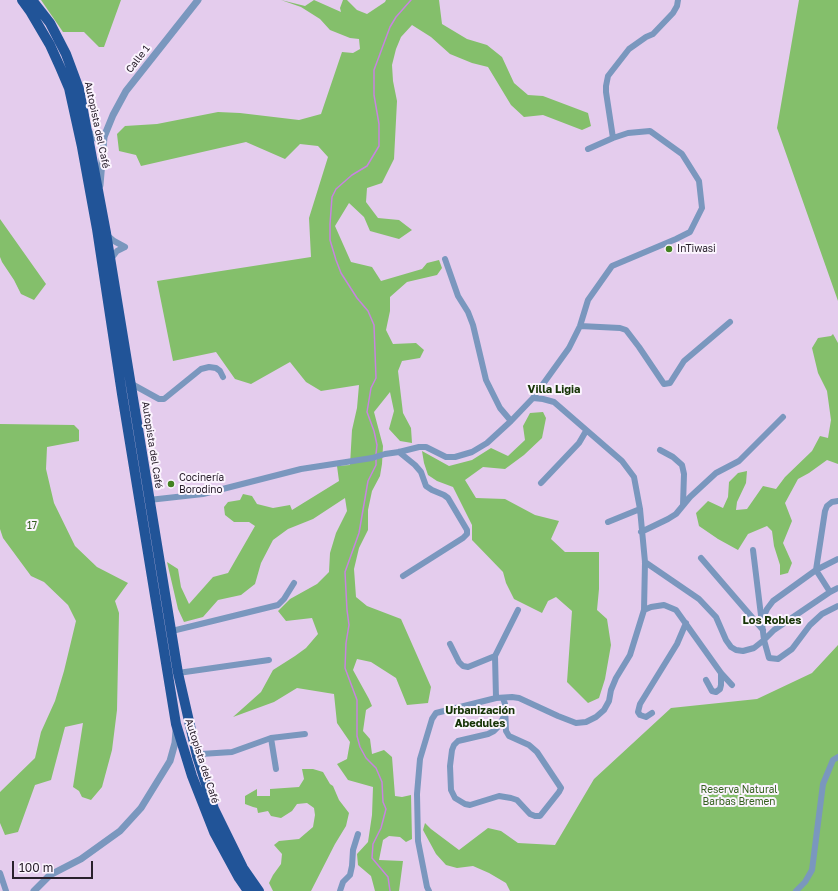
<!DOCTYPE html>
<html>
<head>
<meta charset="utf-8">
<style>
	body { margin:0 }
	#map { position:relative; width:838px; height:891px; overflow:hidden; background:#e4cced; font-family:"Golos Text",sans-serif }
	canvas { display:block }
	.scale { position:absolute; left:12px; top:861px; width:81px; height:18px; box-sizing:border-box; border:2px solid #29202c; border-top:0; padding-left:5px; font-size:12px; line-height:14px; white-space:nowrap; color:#29202c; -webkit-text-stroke:3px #fbf4fe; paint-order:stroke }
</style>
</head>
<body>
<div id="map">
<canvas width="838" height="891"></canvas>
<div class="scale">100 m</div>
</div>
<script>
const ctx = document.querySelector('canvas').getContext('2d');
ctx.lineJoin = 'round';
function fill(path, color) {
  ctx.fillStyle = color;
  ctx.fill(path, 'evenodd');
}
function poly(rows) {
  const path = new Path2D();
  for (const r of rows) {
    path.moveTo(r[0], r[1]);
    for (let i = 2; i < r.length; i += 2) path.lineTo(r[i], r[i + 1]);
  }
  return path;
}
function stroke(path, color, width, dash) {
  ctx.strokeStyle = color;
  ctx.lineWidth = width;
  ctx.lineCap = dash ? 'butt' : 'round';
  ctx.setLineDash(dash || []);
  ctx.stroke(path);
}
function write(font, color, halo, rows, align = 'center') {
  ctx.font = font + ' "Golos Text",sans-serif';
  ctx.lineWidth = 4;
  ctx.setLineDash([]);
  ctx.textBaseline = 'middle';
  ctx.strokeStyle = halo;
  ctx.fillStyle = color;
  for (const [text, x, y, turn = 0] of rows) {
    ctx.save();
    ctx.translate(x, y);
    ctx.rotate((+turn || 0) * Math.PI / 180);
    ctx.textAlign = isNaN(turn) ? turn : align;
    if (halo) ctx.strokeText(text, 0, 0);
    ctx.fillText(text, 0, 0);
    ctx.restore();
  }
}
const green = poly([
	[41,0,121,0,104,47,99,47,84,32,63,32],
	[281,0,305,6,314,0,341,12,340,8,343,0,347,0,357,10,367,14,385,2,386,0,439,0,442,24,467,39,487,45,502,57,514,83,528,95,543,96,588,113,591,126,582,130,543,115,524,117,511,105,488,67,472,63,450,54,431,37,412,25,401,37,396,49,392,65,393,81,397,101,394,159,382,183,367,188,366,202,378,218,399,220,412,230,399,239,370,231,364,217,349,203,335,226,351,262,372,267,381,281,422,269,427,263,439,260,442,268,437,275,407,282,390,297,390,311,386,330,393,344,416,343,424,350,420,358,402,361,398,371,403,413,411,428,412,443,400,441,389,429,394,411,390,392,374,412,383,446,382,464,380,476,372,491,368,510,368,530,359,548,354,569,356,597,367,606,401,619,431,687,428,703,407,705,396,678,371,662,357,659,353,670,369,699,372,706,366,710,363,731,370,739,372,754,384,750,392,757,395,796,402,797,411,795,412,839,406,842,400,837,389,836,383,840,379,860,403,861,399,891,375,891,371,876,358,865,357,854,368,842,372,815,373,787,348,780,337,764,347,759,350,742,337,723,334,694,297,688,274,702,233,717,261,692,273,670,295,656,306,648,318,634,312,618,286,621,278,611,290,599,317,584,329,572,330,553,336,533,347,511,345,498,313,519,288,529,273,540,261,563,255,584,241,595,218,600,203,617,184,622,178,609,167,562,178,569,181,587,189,604,213,577,228,573,255,526,249,522,234,522,225,515,224,507,228,502,240,500,243,494,252,496,257,504,273,508,290,505,292,510,339,481,337,466,350,465,352,430,357,408,359,385,321,391,306,382,290,362,251,384,235,379,216,352,173,361,157,281,311,257,309,218,328,157,318,146,300,144,285,159,246,142,141,166,136,155,119,151,117,134,125,126,157,124,218,112,240,113,299,120,321,114,342,52,353,53,360,49,359,39,350,38,330,30,320,19,301,7],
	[799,0,838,0,838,301,777,128],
	[0,219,46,284,34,300,21,294,14,280,2,262,0,257],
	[833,334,838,343,838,464,827,460,809,473,798,479,785,503,792,521,783,543,792,563,788,573,780,575,780,565,774,546,772,531,767,526,748,534,738,550,718,539,699,526,696,513,708,501,723,508,728,497,729,482,738,473,747,471,746,483,737,502,736,510,747,509,763,486,776,489,785,477,812,451,820,436,828,438,831,420,827,391,818,373,812,348,818,338,831,336],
	[543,412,546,418,542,438,524,455,505,469,483,467,465,480,476,498,505,499,535,515,559,521,551,539,565,552,599,552,599,589,597,610,607,619,611,645,605,679,599,698,588,703,567,682,572,611,556,597,548,601,542,613,514,599,506,583,503,572,472,540,472,525,453,487,437,481,428,475,424,463,422,451,449,466,472,460,491,448,508,456,525,440,523,426,530,413],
	[0,424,74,425,79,430,79,441,47,447,46,469,54,503,75,546,97,567,128,583,115,601,119,613,117,710,112,750,102,787,91,800,82,797,79,791,73,787,83,723,65,727,51,780,35,785,18,832,5,835,0,823,0,792,35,758,41,732,55,701,64,671,76,621,68,605,44,582,31,576,3,538,0,529],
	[838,645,838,891,510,891,506,883,489,873,473,866,457,868,446,865,436,854,423,830,425,823,431,829,459,850,488,828,501,831,518,843,555,845,594,779,671,708,757,699,812,673],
	[302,769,313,769,323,772,330,784,333,786,339,800,349,813,346,826,335,844,311,891,273,891,269,883,273,875,281,864,282,854,274,845,279,841,299,839,313,827,315,815,314,808,307,803,297,804,292,811,281,818,271,816,268,811,258,813,257,808,253,807,245,804,245,796,257,789,257,796,270,796,270,789,299,787,304,779]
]);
const stream = poly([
	[376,454,377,445,374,431,367,412,371,388,376,378,374,325,368,311,357,298,341,273,336,260,330,240,330,224,332,197,336,189,352,175,367,166,379,146,379,124,374,95,374,70,390,27,396,17,411,0],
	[376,459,376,465,368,481,359,533,345,572,347,610,349,625,346,643,345,668,357,700,357,736,360,747,366,758,376,768,382,782,383,802,386,809,381,828,373,844,372,858,388,877,390,891]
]);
const minor = poly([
	[613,138,606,92,606,86,608,76,629,49,646,37,653,34,673,13,677,6,678,0],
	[107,235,114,241,125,247],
	[111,259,117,251,125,247],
	[445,259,458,296,468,312,473,325,486,380,500,408,511,421],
	[580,326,620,328,626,330,639,347,664,384,670,383,684,361,730,322],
	[130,383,159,399,164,399,201,369,209,367,216,368,220,371,223,377],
	[660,450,673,457,682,465,684,474,683,505],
	[399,452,415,465,421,472,426,486,432,490,444,495,448,498,467,530,467,534,463,538,403,576],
	[541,483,579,443,586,431],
	[149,500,203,494,301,469,372,458,385,454,399,452,419,447,426,447,446,457,455,457,472,452,487,443,511,421,533,398,569,348,580,326,588,300,612,266,676,239,690,232,702,208,699,181,682,154,650,131,628,133,613,138,588,149],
	[608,522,640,509],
	[641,532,668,519,676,514,690,497,716,473,739,461,783,417],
	[753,550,764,640,769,658,778,659,792,649,810,625,822,614,838,606],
	[701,558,763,630],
	[645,562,699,599,716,617,726,640,731,647,736,650,743,651,754,648,764,640,774,630,830,592,838,588],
	[830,592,816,570,825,511,827,506,832,502,838,501],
	[644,610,651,607,664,605,676,610,721,673,732,685],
	[762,620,767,609,773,601,816,570,838,559],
	[172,631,278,605,284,599,294,583],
	[450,644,459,662,463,666,468,667,495,656],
	[178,673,269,660],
	[706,680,712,691,716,692,720,689,721,685,721,673],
	[496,698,495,656,518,610],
	[503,698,505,704,506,731,509,736,529,745,537,752,561,788,559,792,540,816,535,816,530,814,517,800,511,798,499,796,470,805,465,804,455,798,451,790,450,766,452,750,454,745,458,741,488,734,494,731,499,726,505,714],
	[652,713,646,717,640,715,638,712,640,704,677,644,686,623],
	[271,738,276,769],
	[197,756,201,754,232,752,271,738,305,734],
	[0,873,6,891],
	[340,891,343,882,350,875,352,866,353,850,358,834],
	[429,891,427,887,418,841,417,794,420,759,432,719,436,713,496,698,512,697,519,698,558,716,576,723,586,722,596,717,604,710,609,701,611,690,616,678,630,655,644,610,645,562,640,509,634,477,622,461,554,402,543,399,533,398],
	[796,891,805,882,812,870,823,784,833,760,838,757]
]);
const tertiary = poly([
	[87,129,92,136,96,138,101,139,104,137],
	[100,185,104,137,113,115,126,91,198,0],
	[34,891,50,875,81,859,120,831,141,808,170,761,175,743,176,730]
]);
const trunk = poly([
	[22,0,30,11,50,45,60,67,69,88,82,147,97,229,122,394,176,724,192,776,214,832,239,878,248,891],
	[32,0,50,23,66,54,79,89,106,233,178,673,197,756,214,809,243,868,259,891]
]);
const markers = [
	[669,249,4,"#438221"],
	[171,484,4,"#438221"]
];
const streetNames = [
	["Calle 1",138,59,-52],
	["Autopista del Café",97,125,78],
	["Autopista del Café",152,445,81],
	["Autopista del Café",202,761,72]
];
const poiNames = [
	["InTiwasi",677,249],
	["Cocinería",179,478],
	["Borodino",179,490]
];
const parkNames = [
	["17",32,526],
	["Reserva Natural",739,790],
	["Barbas Bremen",739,802]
];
const neighbourhoodNames = [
	["Villa Ligia",554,390],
	["Los Robles",772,621],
	["Urbanización",480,711],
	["Abedules",480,724]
];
fill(green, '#84bf6b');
stroke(stream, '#c883e1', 1.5);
stroke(minor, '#7a97be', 6);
stroke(tertiary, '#7a97be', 7);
stroke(trunk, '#215498', 10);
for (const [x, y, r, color] of markers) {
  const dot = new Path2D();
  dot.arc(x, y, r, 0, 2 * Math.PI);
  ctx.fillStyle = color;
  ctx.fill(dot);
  stroke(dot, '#fbf4fe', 1.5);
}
write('10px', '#29202c', '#fbf4fe', streetNames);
write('10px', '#29202c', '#fbf4fe', poiNames, 'left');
write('10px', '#35611f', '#fbf4fe', parkNames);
write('bold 11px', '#163406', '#fbf4fe', neighbourhoodNames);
</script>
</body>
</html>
